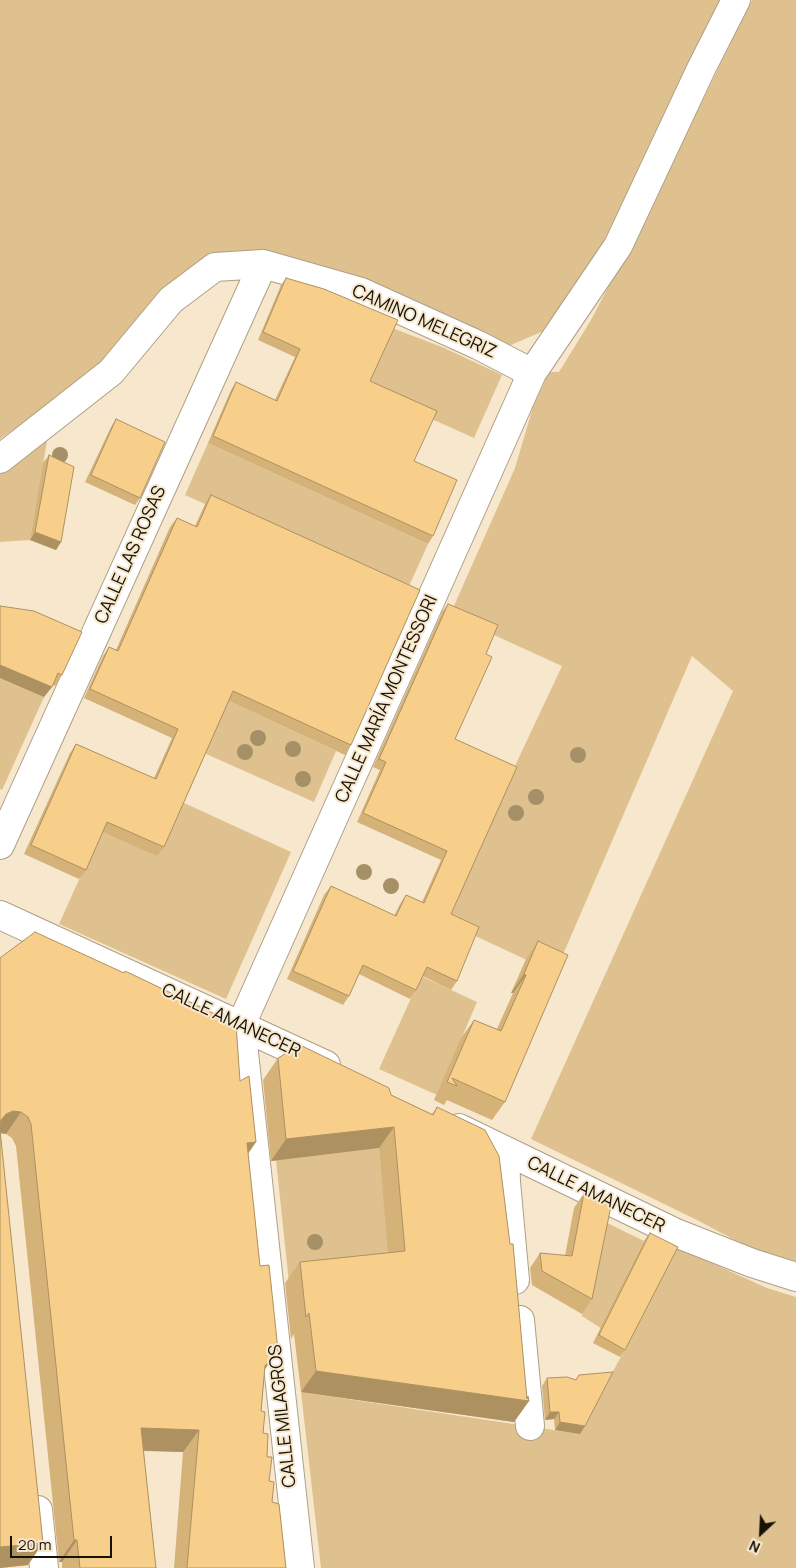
<!DOCTYPE html>
<html>
<head>
<meta charset="utf-8">
<style>
	body { margin:0 }
	#map { position:relative; width:796px; height:1568px; overflow:hidden; background:#f7e7cd; font-family:Manrope,sans-serif }
	canvas { display:block }
	.north { position:absolute; left:736px; top:1508px; width:50px; height:50px; -webkit-text-stroke:4px #f7e7cd; paint-order:stroke; rotate:205deg; font-size:14px; font-weight:700; line-height:20px; text-align:center; color:#171208 }
	.north::after { content:''; display:block; margin:auto; width:18px; height:22px; background:#171208; clip-path:polygon(50% 0,100% 100%,50% 72%,0 100%) }
	.scale { position:absolute; left:10px; top:1536px; width:102px; height:22px; box-sizing:border-box; border:2px solid #171208; border-top:0; padding-left:6px; font-size:15px; line-height:18px; white-space:nowrap; color:#171208; -webkit-text-stroke:4px #f7e7cd; paint-order:stroke }
</style>
</head>
<body>
<div id="map">
<canvas width="796" height="1568"></canvas>
<div class="north">N</div>
<div class="scale">20 m</div>
</div>
<script>
const ctx = document.querySelector('canvas').getContext('2d');
ctx.lineJoin = 'round';
function fill(path, color) {
  ctx.fillStyle = color;
  ctx.fill(path, 'evenodd');
}
function poly(rows) {
  const path = new Path2D();
  for (const r of rows) {
    path.moveTo(r[0], r[1]);
    for (let i = 2; i < r.length; i += 2) path.lineTo(r[i], r[i + 1]);
  }
  return path;
}
function stroke(path, color, width, dash) {
  ctx.strokeStyle = color;
  ctx.lineWidth = width;
  ctx.lineCap = dash ? 'butt' : 'round';
  ctx.setLineDash(dash || []);
  ctx.stroke(path);
}
function write(font, color, halo, rows, align = 'center') {
  ctx.font = font + ' Manrope,sans-serif';
  ctx.lineWidth = 4;
  ctx.setLineDash([]);
  ctx.textBaseline = 'middle';
  ctx.strokeStyle = halo;
  ctx.fillStyle = color;
  for (const [text, x, y, turn = 0] of rows) {
    ctx.save();
    ctx.translate(x, y);
    ctx.rotate((+turn || 0) * Math.PI / 180);
    ctx.textAlign = isNaN(turn) ? turn : align;
    if (halo) ctx.strokeText(text, 0, 0);
    ctx.fillText(text, 0, 0);
    ctx.restore();
  }
}
const green = poly([
	[0,0,724,0,601,253,555,326,504,348,352,276,278,254,218,258,82,381,0,439],
	[752,0,796,0,796,1266,761,1254,697,1220,531,1139,733,691,692,656,555,973,445,922,490,819,562,666,450,615,515,468,533,407,549,372,559,372,591,320,656,195],
	[392,328,442,347,502,375,474,438,365,389],
	[48,435,30,540,0,542,0,469],
	[208,443,428,544,405,595,185,495],
	[0,678,44,697,2,790,0,789],
	[227,700,336,751,314,802,204,753],
	[182,802,291,852,226,999,59,924,101,831],
	[421,976,477,1002,437,1095,379,1069],
	[379,1148,391,1273,289,1283,276,1160],
	[601,1220,644,1241,621,1288,676,1247,767,1288,796,1297,796,1568,321,1568,301,1392,580,1434,627,1345,582,1316]
]);
const minor = poly([
	[0,459,111,372,171,300,215,267,263,264,361,292,478,345,532,373],
	[0,845,263,264],
	[0,915,326,1065],
	[459,1128,676,1233,752,1263,796,1277],
	[505,1151,506,1182,515,1280],
	[520,1320,530,1426],
	[38,1510,44,1568],
	[300,1568,241,1025,532,373,618,246,701,69,736,0]
]);
const trees = [
	[60,455],
	[258,738],
	[293,749],
	[245,752],
	[578,755],
	[303,779],
	[536,797],
	[516,813],
	[364,872],
	[391,886],
	[315,1242]
];
const wall = poly([
	[286,278,370,381,414,461,433,536,428,544,208,443,231,390,236,382,275,400,295,357,258,340,281,285],
	[116,419,140,498,135,505,85,482,111,427],
	[49,455,61,542,56,550,30,540,43,463],
	[211,495,351,745,345,755,229,701,164,847,157,856,103,832,86,870,79,879,24,854,70,753,76,744,154,778,172,738,84,698,103,656,109,647,116,650,170,527,177,518,195,526,205,504],
	[448,604,486,654,455,739,451,914,457,981,451,990,423,976,416,990,410,999,359,974,349,996,343,1005,287,979,324,895,331,886,394,916,400,904,406,895,422,902,441,860,357,822,380,770,373,767,442,612],
	[0,606,62,675,55,686,53,685,44,697,0,678],
	[538,941,505,1102,492,1120,447,1100,444,1105,434,1100,461,1038,474,1020,497,1029,513,993,511,993,526,959],
	[0,958,240,1081,256,1142,248,1154,260,1266,278,1350,265,1369,261,1411,272,1502,286,1568,174,1568,183,1452,143,1451,156,1568,62,1568,62,1562,59,1562,16,1146,12,1138,6,1134,0,1133,28,1565,0,1568],
	[278,1058,391,1095,432,1114,437,1107,527,1398,529,1401,514,1422,301,1392,294,1334,291,1339,285,1283,300,1262,388,1253,379,1148,271,1161,263,1080],
	[584,1193,592,1299,582,1314,532,1285,530,1268,540,1253,565,1256,574,1208],
	[650,1233,625,1350,620,1357,593,1343,644,1241],
	[579,1375,585,1426,580,1434,555,1430,554,1419,545,1420,542,1386,547,1378,576,1380]
]);
const shadedWall = poly([
	[35,532,61,542,56,550,30,540],
	[0,665,52,687,44,697,0,678],
	[524,974,526,975,513,993,511,993],
	[13,1111,21,1112,6,1134,0,1133,0,1122,6,1114],
	[394,1127,379,1148,271,1161,286,1139],
	[256,1142,240,1164,247,1143],
	[278,1350,263,1372,265,1366],
	[316,1371,529,1401,514,1422,301,1392],
	[550,1412,559,1412,554,1419,545,1420],
	[560,1422,585,1426,580,1434,555,1430],
	[141,1428,199,1430,183,1452,126,1450],
	[74,1540,77,1540,62,1562,59,1562],
	[43,1543,28,1565,0,1568,0,1547]
]);
const building = poly([
	[286,278,324,289,398,320,370,381,437,411,414,461,457,480,433,536,213,436,236,382,277,401,300,349,263,332,286,278],
	[116,419,165,442,140,498,91,475,116,419],
	[49,455,74,467,61,542,35,532,49,455],
	[211,495,420,590,351,745,233,691,164,847,107,822,86,870,31,845,76,744,156,779,178,729,90,689,109,647,118,651,177,518,197,527,211,495],
	[448,604,498,625,486,654,492,657,455,739,517,767,451,914,479,927,457,981,427,967,416,990,363,965,349,996,293,971,331,886,396,916,406,895,424,903,447,851,363,813,386,762,379,759,448,604],
	[0,606,34,611,82,632,62,675,58,673,52,687,0,665,0,606],
	[35,932,124,973,125,971,236,1024,240,1081,249,1076,256,1142,247,1143,260,1266,269,1265,278,1350,265,1366,261,1411,265,1412,263,1433,268,1434,267,1457,272,1457,269,1481,274,1482,272,1502,279,1504,286,1568,187,1568,199,1430,141,1428,156,1568,80,1568,77,1540,74,1540,31,1124,28,1117,21,1112,13,1111,6,1114,1,1120,0,1126,0,958,35,932],
	[538,941,568,955,505,1102,452,1078,457,1086,447,1082,474,1020,501,1031,526,975,524,974,538,941],
	[300,1045,389,1088,391,1095,433,1115,437,1107,485,1130,499,1156,510,1244,513,1244,527,1399,528,1396,529,1401,316,1371,309,1313,306,1317,300,1262,405,1251,394,1127,286,1139,278,1058,300,1045],
	[0,1130,43,1543,0,1547,0,1130],
	[584,1193,611,1206,592,1299,542,1271,540,1253,572,1256,584,1193],
	[650,1233,678,1247,625,1350,599,1335,650,1233],
	[613,1372,585,1426,560,1422,559,1412,550,1412,547,1378,567,1377,576,1380,579,1375,613,1372]
]);
const streetNames = [
	["CAMINO MELEGRIZ",424,322,24],
	["CALLE LAS ROSAS",131,555,-66],
	["CALLE MARÍA MONTESSORI",387,699,-66],
	["CALLE AMANECER",231,1021,25],
	["CALLE AMANECER",596,1195,26],
	["CALLE MILAGROS",283,1416,-96]
];
fill(green, '#dec18f');
stroke(minor, '#ae9f86', 30);
stroke(minor, '#fff', 28);
ctx.fillStyle = '#a69067';
for (const [x, y] of trees) {
  ctx.beginPath();
  ctx.arc(x, y, 8, 0, 2 * Math.PI);
  ctx.fill();
}
fill(wall, '#d4b278');
fill(shadedWall, '#ad9161');
fill(building, '#f7cf8b');
stroke(building, '#ad9161', 1);
write('18px', '#171208', '#f7e7cd', streetNames);
</script>
</body>
</html>
